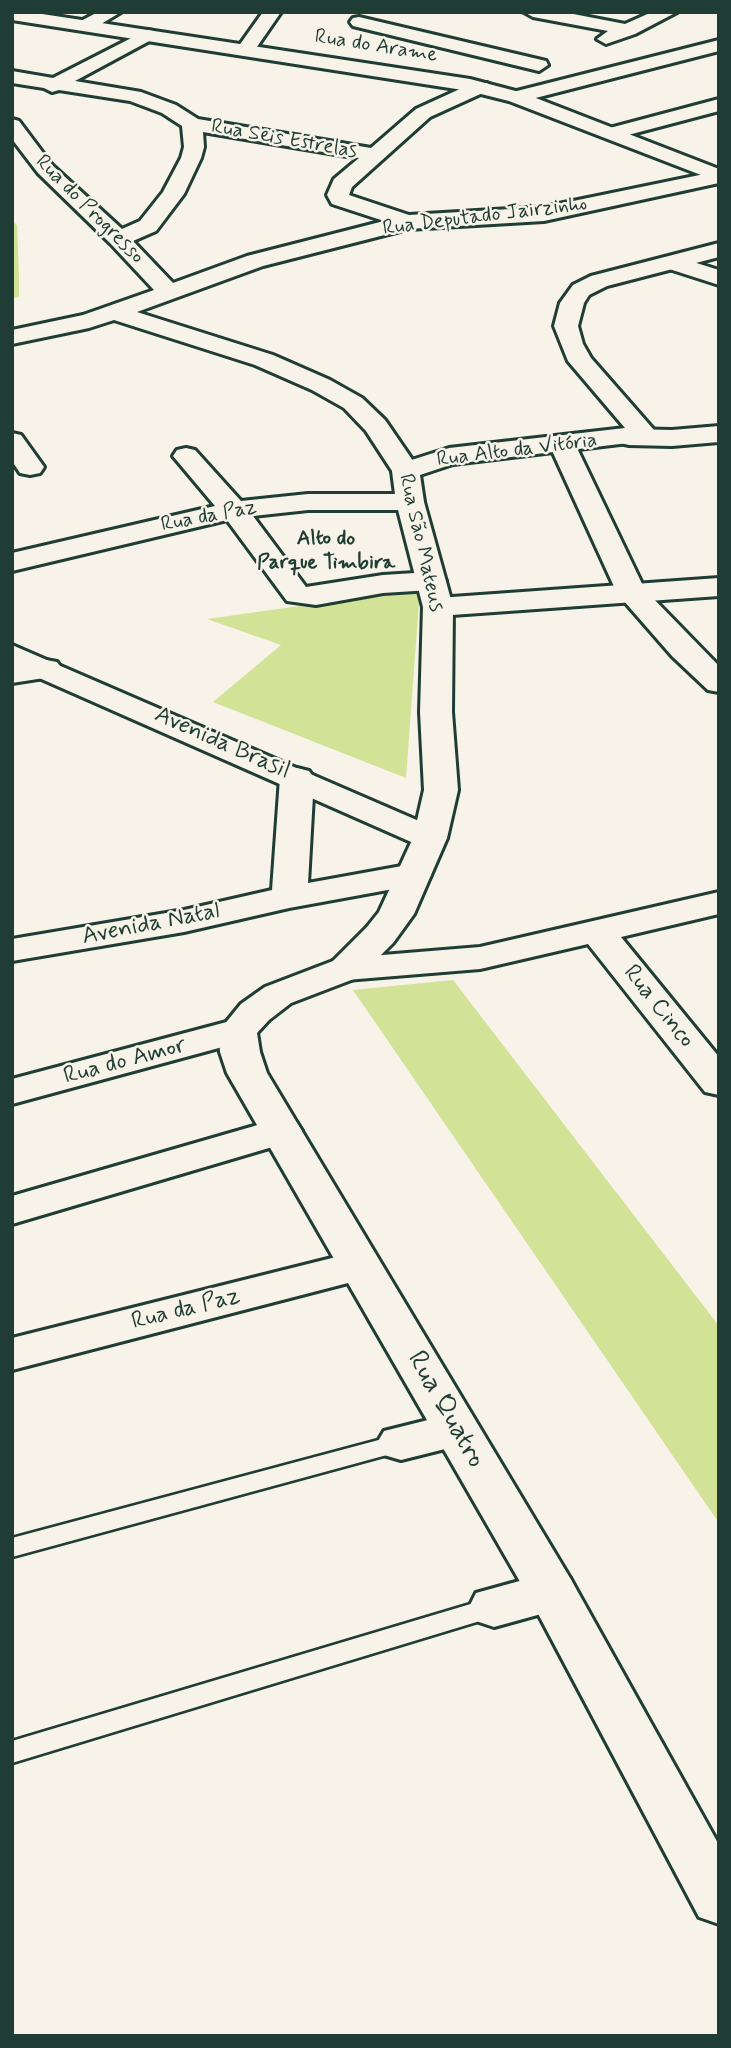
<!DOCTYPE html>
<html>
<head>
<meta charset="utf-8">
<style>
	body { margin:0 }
	#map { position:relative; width:731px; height:2048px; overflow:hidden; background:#f7f3e8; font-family:Mynerve,sans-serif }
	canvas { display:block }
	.frame { position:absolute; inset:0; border:14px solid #1f3d34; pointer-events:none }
</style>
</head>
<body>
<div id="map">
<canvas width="731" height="2048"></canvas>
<div class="frame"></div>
</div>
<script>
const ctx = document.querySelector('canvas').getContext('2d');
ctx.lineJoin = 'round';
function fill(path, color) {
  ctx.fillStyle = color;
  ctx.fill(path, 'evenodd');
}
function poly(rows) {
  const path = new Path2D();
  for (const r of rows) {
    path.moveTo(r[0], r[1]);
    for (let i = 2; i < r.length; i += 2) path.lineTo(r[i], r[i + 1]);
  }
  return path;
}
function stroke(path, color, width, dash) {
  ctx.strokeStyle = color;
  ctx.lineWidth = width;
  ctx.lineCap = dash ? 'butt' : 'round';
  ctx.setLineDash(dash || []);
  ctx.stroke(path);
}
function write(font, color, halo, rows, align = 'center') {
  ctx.font = font + ' Mynerve,sans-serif';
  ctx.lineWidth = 5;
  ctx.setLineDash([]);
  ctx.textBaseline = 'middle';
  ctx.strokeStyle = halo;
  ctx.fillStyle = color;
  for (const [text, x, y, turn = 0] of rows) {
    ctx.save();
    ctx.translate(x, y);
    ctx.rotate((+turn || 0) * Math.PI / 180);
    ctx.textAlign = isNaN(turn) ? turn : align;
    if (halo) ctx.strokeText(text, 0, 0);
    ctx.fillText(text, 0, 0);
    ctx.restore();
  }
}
const green = poly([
	[12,221,17,225,19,275,19,297,12,298],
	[420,589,406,778,213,702,281,645,207,619],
	[453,980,719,1326,719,1523,353,990]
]);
const service = poly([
	[401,1434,409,1437,413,1443,409,1449,12,1557,12,1538,401,1434],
	[494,1597,503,1600,507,1607,503,1614,12,1763,12,1741,494,1597]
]);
const minor = poly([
	[98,12,121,12,91,30,79,30,76,26,79,22,98,12],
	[263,12,281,12,252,54,238,54,236,50,263,12],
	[524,12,563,12,625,24,652,12,677,12,635,34,606,44,597,39,608,31,533,17,524,12],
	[359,17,546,61,548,65,539,71,353,26,350,22,353,18,359,17],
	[147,30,153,31,156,35,153,39,75,81,141,92,176,105,198,119,371,148,416,109,473,83,487,83,490,87,487,91,430,117,352,187,349,195,409,215,544,207,719,171,719,183,544,221,408,229,263,266,137,312,273,355,330,380,362,398,385,420,420,471,416,477,406,479,396,477,366,431,344,408,312,390,255,365,114,320,89,328,12,344,12,330,83,315,154,290,111,244,38,173,12,139,12,119,19,121,52,165,122,229,140,221,163,192,181,158,184,147,182,126,162,113,130,101,59,90,52,92,44,88,12,83,12,71,53,78,147,30],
	[203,132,359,158,334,179,327,195,332,204,384,221,247,256,173,283,133,241,156,231,184,194,201,158,204,147,203,132],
	[719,40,719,51,516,103,506,97,509,93,719,40],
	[719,99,719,111,613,139,606,137,603,133,606,129,719,99],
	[674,256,719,270,719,285,666,268,663,263,666,258,674,256],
	[719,426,719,442,672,446,629,445,620,443,616,437,620,431,629,429,672,430,719,426],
	[12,433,21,435,44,467,40,473,30,475,20,473,12,461,12,433],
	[186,448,195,450,241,501,308,494,410,494,420,496,424,502,420,508,410,510,308,510,253,516,306,587,383,575,431,572,441,575,446,581,441,587,431,590,383,593,316,605,287,601,227,520,12,571,12,553,215,506,173,456,177,450,186,448],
	[719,578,719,596,438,616,427,613,423,607,427,601,438,598,719,578],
	[46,660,57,662,62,669,57,676,12,683,12,665,46,660],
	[297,768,309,771,314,778,308,883,413,864,426,867,431,875,426,883,289,908,184,932,12,961,12,939,184,910,272,890,280,778,285,771,297,768],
	[719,892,719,914,621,937,719,1057,719,1095,705,1092,588,944,480,969,346,980,333,977,327,969,333,961,346,958,480,947,719,892],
	[238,1019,252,1023,257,1031,252,1039,12,1104,12,1079,238,1019],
	[282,1118,296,1122,302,1131,296,1140,12,1224,12,1196,282,1118],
	[360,1251,375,1256,382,1266,375,1276,12,1370,12,1338,360,1251],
	[456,1413,473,1418,479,1430,473,1442,401,1460,384,1455,377,1443,384,1431,456,1413],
	[552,1572,570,1578,577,1592,570,1606,494,1627,476,1621,469,1607,476,1593,552,1572]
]);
const tertiary = poly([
	[562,436,571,438,575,444,645,590,719,666,719,692,708,690,672,656,617,593,549,444,553,438,562,436],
	[12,645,442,831,447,838,442,845,430,848,418,845,12,666,12,645]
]);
const secondary = poly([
	[12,12,29,12,470,79,523,93,719,169,719,182,509,101,469,91,12,20,12,12],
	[719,243,719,257,607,286,589,295,584,303,578,326,583,344,591,358,654,430,645,441,453,464,420,475,424,502,453,607,452,712,458,790,447,838,414,914,393,943,359,977,291,1003,269,1020,257,1033,260,1052,267,1073,570,1578,719,1845,719,1924,699,1917,534,1606,227,1073,220,1052,219,1031,241,1004,265,987,333,961,367,927,379,912,413,838,424,790,420,712,423,607,396,502,392,471,396,465,449,448,625,428,568,361,554,326,560,303,573,285,591,276,719,243]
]);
const farStreetnames = [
	["Rua do Arame",376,47,9],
	["Rua Seis Estrelas",284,140,10],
	["Rua do Progresso",89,210,45],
	["Rua Deputado Jairzinho",485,217,-7],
	["Rua Alto da Vitória",517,451,-7],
	["Rua da Paz",209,517,-11],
	["Rua São Mateus",420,543,77]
];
const farNeighbourhoodnames = [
	["Alto do",326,540],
	["Parque Timbira",326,564]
];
const streetNames = [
	["Avenida Brasil",222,744,24],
	["Avenida Natal",151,925,-11],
	["Rua Cinco",658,1007,51],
	["Rua do Amor",125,1062,-15],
	["Rua da Paz",186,1310,-14]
];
const nearStreetnames = [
	["Rua Quatro",445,1410,60]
];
fill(green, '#d2e296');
stroke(service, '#1f3d34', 5);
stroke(minor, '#1f3d34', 6);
stroke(tertiary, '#1f3d34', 6);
stroke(secondary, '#1f3d34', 6);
fill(service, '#f7f3e8');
fill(minor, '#f7f3e8');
fill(tertiary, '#f7f3e8');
fill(secondary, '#f7f3e8');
write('21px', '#1f3d34', '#f7f3e8', farStreetnames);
write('bold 21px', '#1f3d34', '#f7f3e8', farNeighbourhoodnames);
write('24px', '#1f3d34', '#f7f3e8', streetNames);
write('28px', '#1f3d34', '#f7f3e8', nearStreetnames);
</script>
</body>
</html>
